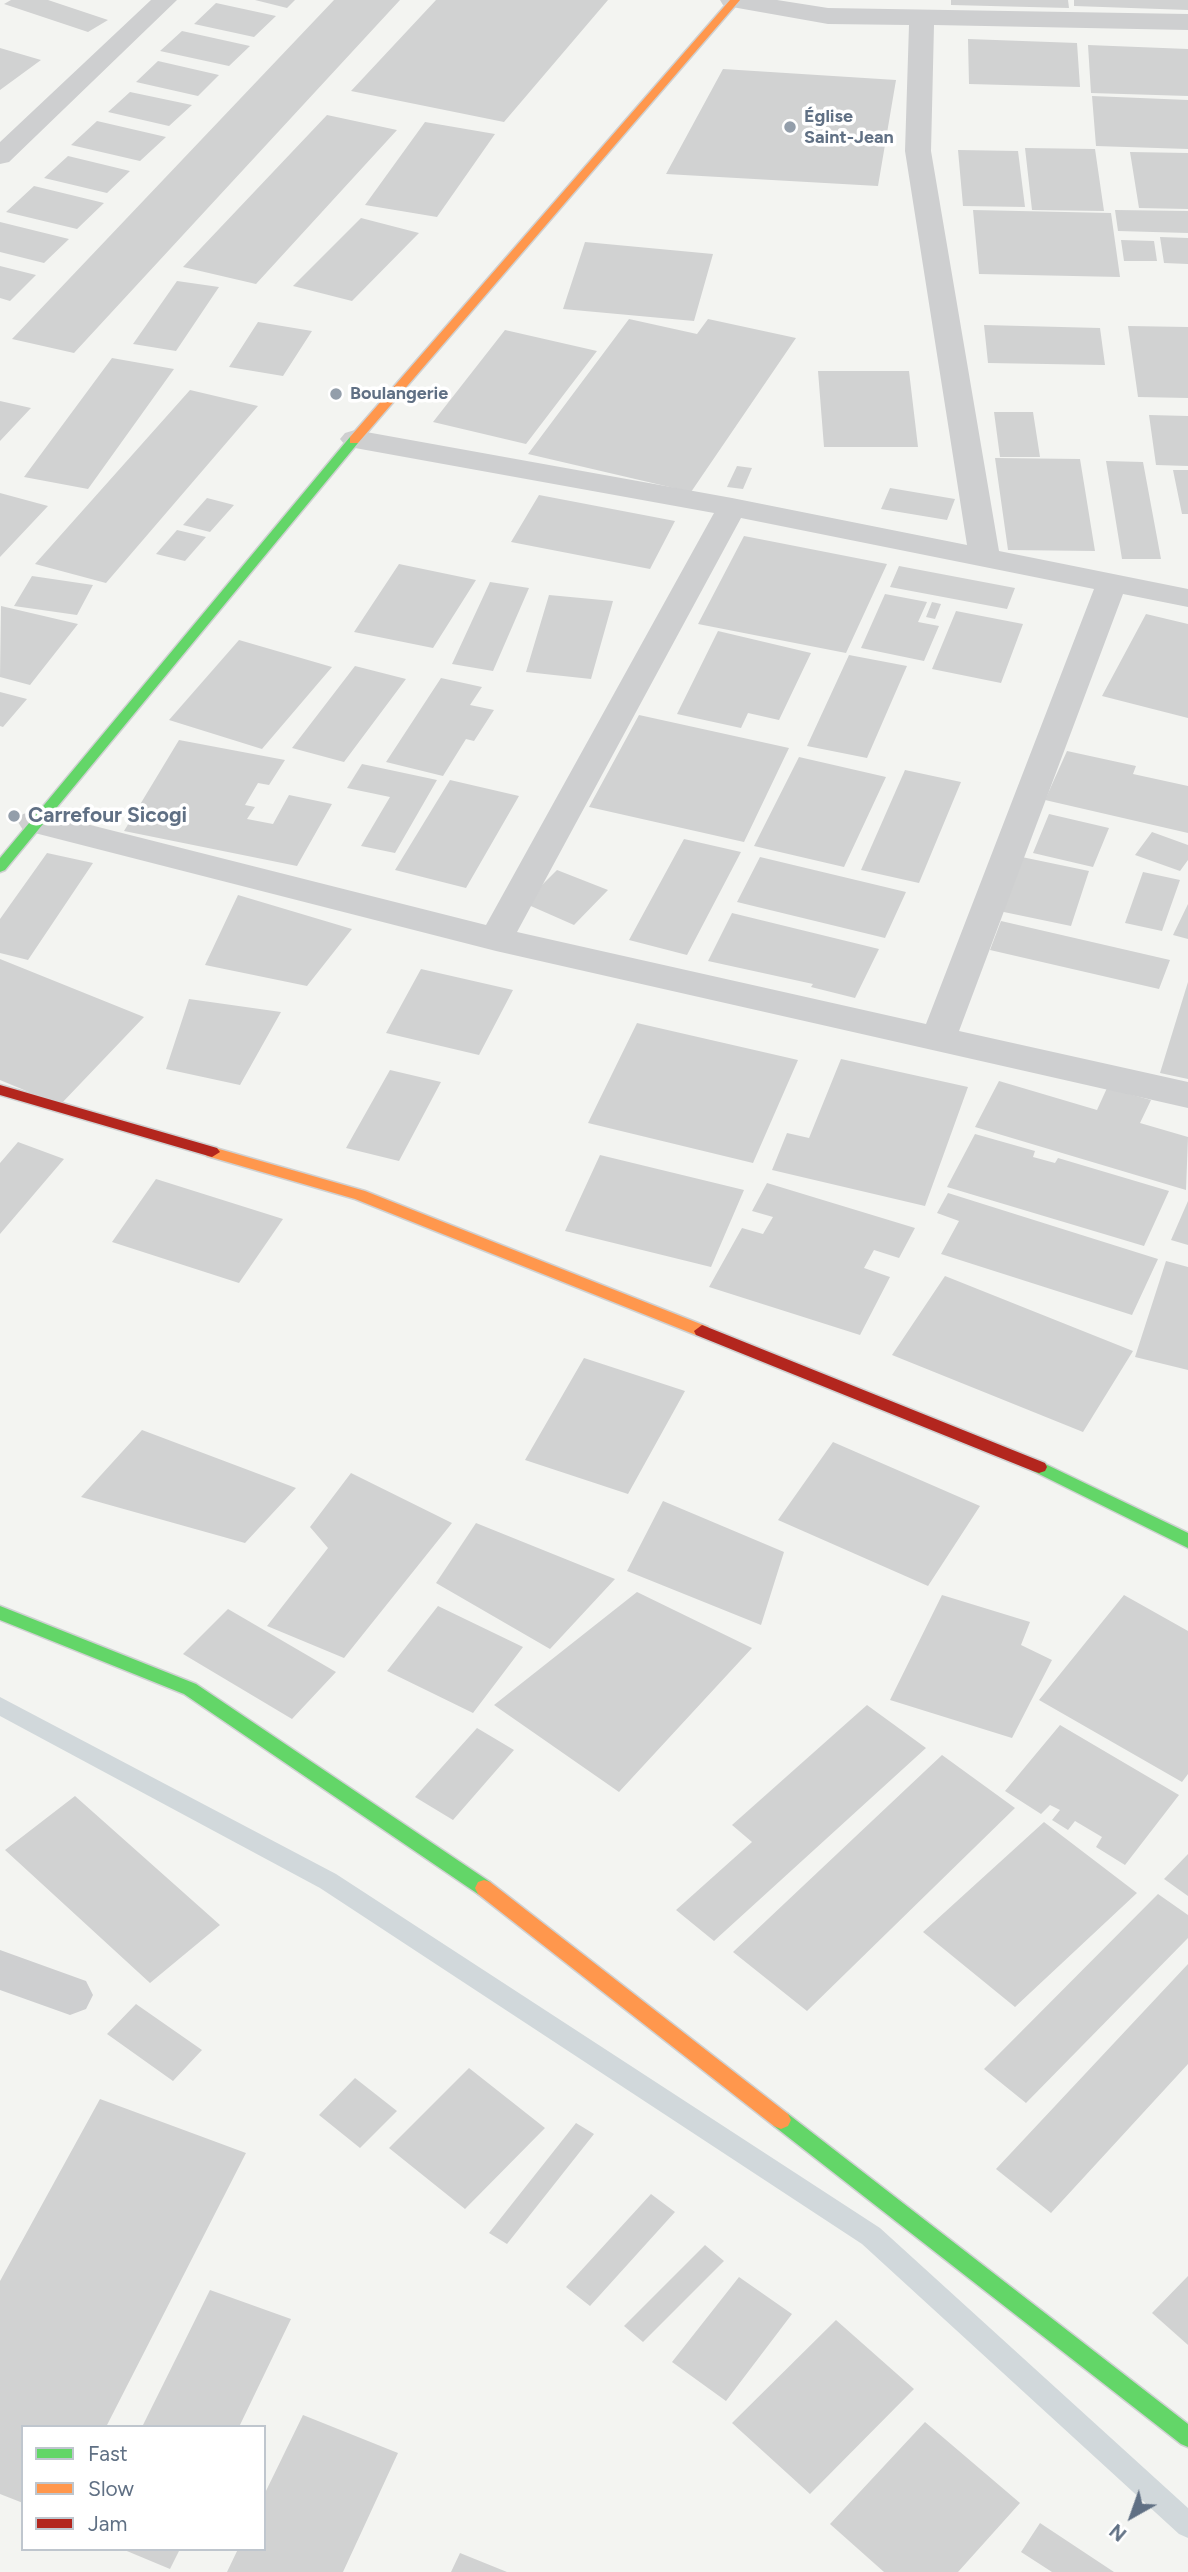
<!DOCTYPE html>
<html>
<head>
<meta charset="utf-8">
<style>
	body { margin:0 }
	#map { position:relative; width:1188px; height:2572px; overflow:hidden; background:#f3f4f1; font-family:Figtree,sans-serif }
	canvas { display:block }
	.legend { position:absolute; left:21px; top:2425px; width:245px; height:126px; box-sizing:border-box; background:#fff; border:2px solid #bfc6ce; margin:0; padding:9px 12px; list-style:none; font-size:21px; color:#607084 }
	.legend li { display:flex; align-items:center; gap:14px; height:35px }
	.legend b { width:35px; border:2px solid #bfc6ce }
	.north { position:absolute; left:1097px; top:2481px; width:70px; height:70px; -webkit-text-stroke:5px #fff; paint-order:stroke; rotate:220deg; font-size:19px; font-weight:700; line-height:28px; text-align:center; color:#607084 }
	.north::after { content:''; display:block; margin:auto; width:24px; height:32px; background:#607084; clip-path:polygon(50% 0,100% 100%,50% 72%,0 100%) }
</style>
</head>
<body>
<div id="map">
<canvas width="1188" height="2572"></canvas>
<ul class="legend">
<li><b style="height:9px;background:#63d668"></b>Fast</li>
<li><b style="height:9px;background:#ff974d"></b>Slow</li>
<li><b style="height:9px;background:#b3261e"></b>Jam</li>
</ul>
<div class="north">N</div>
</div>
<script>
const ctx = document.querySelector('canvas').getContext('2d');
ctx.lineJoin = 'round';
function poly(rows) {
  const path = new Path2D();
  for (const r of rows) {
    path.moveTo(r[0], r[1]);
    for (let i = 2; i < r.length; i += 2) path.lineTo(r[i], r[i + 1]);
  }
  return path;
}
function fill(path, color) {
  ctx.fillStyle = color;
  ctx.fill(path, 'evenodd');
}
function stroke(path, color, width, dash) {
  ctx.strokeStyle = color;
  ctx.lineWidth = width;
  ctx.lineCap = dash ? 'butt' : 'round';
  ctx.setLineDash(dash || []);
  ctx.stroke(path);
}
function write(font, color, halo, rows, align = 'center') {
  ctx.font = font + ' Figtree,sans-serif';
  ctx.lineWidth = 7;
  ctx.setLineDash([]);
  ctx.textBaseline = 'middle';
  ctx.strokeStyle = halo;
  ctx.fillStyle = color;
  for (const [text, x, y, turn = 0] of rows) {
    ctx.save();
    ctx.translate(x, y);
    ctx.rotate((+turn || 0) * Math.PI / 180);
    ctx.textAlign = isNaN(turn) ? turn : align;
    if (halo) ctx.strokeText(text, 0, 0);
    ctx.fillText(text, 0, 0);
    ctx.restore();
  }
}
const stream = poly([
	[0,1697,336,1874,880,2228,1188,2508,1188,2538,1179,2534,862,2244,320,1888,0,1716,0,1697]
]);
const building = poly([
	[11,0,48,0,108,20,88,32,4,4],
	[255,0,295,0,287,8],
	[334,0,400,0,74,353,12,339],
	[436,0,608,0,504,122,351,91],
	[951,0,1068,0,1069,8,951,5],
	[1074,0,1188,0,1188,10,1074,6],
	[216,3,276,16,254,37,194,24],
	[182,31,250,46,229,66,160,51],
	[968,39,1077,43,1080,87,969,84],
	[1088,45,1188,49,1188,96,1091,93],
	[0,48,41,60,0,90],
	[158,61,219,75,198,96,136,82],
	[723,69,896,80,878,186,666,174],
	[130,92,192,105,169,126,108,112],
	[1092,96,1188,100,1188,149,1096,146],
	[327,115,397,130,256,284,183,267],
	[97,121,166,137,140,161,71,145],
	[425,122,495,134,437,217,365,205],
	[1025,148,1095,149,1104,211,1032,210],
	[958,150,1018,151,1025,207,963,206],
	[1130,152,1188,153,1188,209,1139,208],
	[68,156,130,171,107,193,44,178],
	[34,186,104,203,77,229,6,212],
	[973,210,1111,213,1120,277,979,274],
	[1115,210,1188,211,1188,233,1118,231],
	[361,218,419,233,352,301,293,286],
	[0,222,69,239,44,263,0,252],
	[1160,237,1188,238,1188,264,1164,263],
	[1121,240,1154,241,1157,261,1124,261],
	[585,242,713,254,694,321,563,309],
	[0,266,36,275,10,301,0,298],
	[177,281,219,287,176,351,133,344],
	[629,319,697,334,708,319,796,338,691,492,528,454],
	[258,322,312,331,283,376,229,367],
	[984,325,1100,328,1105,365,988,363],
	[1128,326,1188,327,1188,398,1138,397],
	[505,330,597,351,526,444,433,422],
	[112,358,174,369,88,489,24,477],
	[818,371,909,371,918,447,824,447],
	[190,390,258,406,106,583,35,564],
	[0,401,31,408,0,441],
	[994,412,1033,412,1040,457,1000,457],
	[1149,415,1188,416,1188,466,1156,465],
	[995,458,1080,459,1095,551,1008,550],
	[1106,461,1143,462,1161,559,1122,559],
	[737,466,752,468,743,489,727,487],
	[1173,470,1188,470,1188,514,1182,514],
	[890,488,955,499,947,520,881,509],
	[0,493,48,506,0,557],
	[539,495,675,521,650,569,511,542],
	[207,498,234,505,210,532,183,525],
	[177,530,206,537,185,561,156,554],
	[744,536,887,564,846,653,698,624],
	[399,564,476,580,433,648,354,632],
	[899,566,1015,588,1007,609,890,587],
	[32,576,93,585,77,615,14,606],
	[490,582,529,588,493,671,452,664],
	[885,594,927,602,918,622,939,626,924,661,861,648],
	[549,595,613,601,591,679,526,672],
	[932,602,941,604,935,619,926,617],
	[1,606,78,624,30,685,0,677],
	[956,611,1023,624,1001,683,932,669],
	[1146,614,1188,624,1188,718,1102,696],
	[718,631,811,653,779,720,748,713,741,728,677,714],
	[239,640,332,667,262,749,169,720],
	[849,655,907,666,867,758,807,746],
	[355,666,406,679,344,762,292,748],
	[441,678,482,687,470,705,494,710,474,741,466,739,443,776,386,762],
	[0,692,27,699,3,727,0,726],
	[639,715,789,748,744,842,589,807],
	[179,740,285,760,269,785,258,783,245,805,255,807,247,819,273,824,289,795,332,804,297,866,124,831],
	[1067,751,1136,766,1133,774,1188,786,1188,833,1045,800],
	[799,757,886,777,844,867,754,846],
	[362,764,437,780,395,853,361,846,390,797,347,788],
	[905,770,961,782,919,883,861,870],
	[450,780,519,796,466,888,395,870],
	[1049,814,1109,828,1093,867,1033,853],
	[1152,832,1188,845,1188,860,1180,871,1135,855],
	[684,839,741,852,687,955,629,940],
	[47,853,93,863,28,960,0,953,0,919],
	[1017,856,1089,871,1071,926,999,911],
	[760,857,906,892,885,938,737,902],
	[557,870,608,890,574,925,524,903],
	[1143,872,1180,880,1162,931,1125,923],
	[238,895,352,929,307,986,205,965],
	[1188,904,1188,939,1173,935],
	[732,913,879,949,855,998,811,987,813,984,708,961],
	[1001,921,1170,960,1159,989,990,950],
	[0,959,144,1017,60,1105,0,1080],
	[421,969,513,990,479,1055,386,1033],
	[1188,982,1188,1079,1160,1073],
	[189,999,281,1012,240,1085,166,1069],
	[637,1023,798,1060,753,1163,588,1123],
	[841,1059,968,1087,925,1206,772,1170,787,1133,809,1138],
	[390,1070,441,1082,399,1161,346,1148],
	[999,1081,1097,1110,1107,1088,1151,1100,1140,1123,1188,1137,1186,1190,975,1127],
	[975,1134,1035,1151,1033,1157,1055,1163,1058,1158,1169,1191,1144,1246,947,1187],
	[18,1142,64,1159,0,1234,0,1163],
	[600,1155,744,1190,711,1267,565,1231],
	[156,1179,283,1219,239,1283,112,1242],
	[767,1183,915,1228,899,1258,874,1250,864,1268,890,1277,860,1335,709,1287,742,1228,763,1234,773,1217,752,1211],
	[948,1193,1158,1259,1132,1315,941,1254,959,1221,937,1213],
	[1188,1201,1188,1245,1171,1240],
	[1166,1261,1188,1267,1188,1370,1135,1357],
	[945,1276,1133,1351,1083,1432,892,1355],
	[584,1358,685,1391,628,1494,525,1460],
	[142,1430,296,1488,245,1543,81,1497],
	[833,1442,980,1506,928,1586,778,1520],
	[351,1473,452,1523,344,1658,267,1626,328,1548,310,1527],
	[663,1501,784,1552,761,1625,627,1571],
	[476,1523,615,1579,550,1649,436,1583],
	[637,1592,752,1648,619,1792,494,1705],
	[942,1595,1030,1622,1021,1645,1052,1660,1012,1738,890,1700],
	[1124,1595,1188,1631,1188,1774,1182,1782,1039,1700],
	[438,1606,523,1647,473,1713,387,1671],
	[228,1609,336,1672,292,1719,183,1654],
	[867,1705,926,1748,714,1941,676,1910,752,1842,732,1825],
	[1060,1725,1179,1795,1125,1865,1096,1847,1102,1837,1075,1821,1068,1830,1052,1820,1060,1810,1050,1805,1041,1814,1005,1791],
	[477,1728,514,1750,453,1820,415,1797],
	[942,1755,1015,1808,807,2011,733,1952],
	[75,1796,220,1925,150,1983,5,1850],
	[1044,1822,1137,1893,1015,2007,923,1932],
	[1188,1854,1188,1896,1164,1879],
	[1158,1894,1188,1915,1188,1938,1026,2103,984,2069],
	[1188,1964,1188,2064,1051,2213,996,2169],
	[136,2004,202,2050,173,2081,107,2034],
	[469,2068,545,2128,465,2209,389,2148],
	[355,2078,397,2111,360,2148,319,2115],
	[100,2099,246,2153,106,2427,23,2427,23,2503,0,2494,0,2281],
	[576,2123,594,2134,507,2244,489,2233],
	[651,2194,675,2212,590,2306,566,2287],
	[705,2245,724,2261,643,2342,624,2326],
	[1188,2276,1188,2345,1152,2313],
	[739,2277,792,2314,726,2401,672,2362],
	[210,2290,291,2319,239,2427,142,2427],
	[836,2320,914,2389,810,2494,732,2423],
	[303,2415,398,2453,343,2572,227,2572,238,2549,264,2549,264,2495],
	[925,2422,1020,2503,958,2572,884,2572,830,2524],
	[1040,2523,1114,2572,1052,2572,1021,2552],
	[122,2549,180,2549,170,2569],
	[460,2553,507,2572,451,2572]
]);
const street = poly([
	[151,0,177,0,9,162,0,164,0,142,151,0],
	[720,0,777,0,828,8,1188,14,1188,30,934,25,931,151,999,551,1188,589,1188,607,1123,594,959,1031,1188,1082,1188,1108,496,951,23,830,18,822,23,814,35,811,486,925,714,513,355,448,345,445,340,439,345,433,355,430,732,498,967,545,905,151,909,25,828,24,732,7,723,5,720,0],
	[741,518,1094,589,926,1024,517,932,741,518],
	[0,1950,86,1981,93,1995,86,2009,70,2015,0,1990,0,1950]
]);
const fast = poly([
	[354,436,358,437,358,443,5,870,0,872,0,858,350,437,354,436],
	[1039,1461,1188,1533,1188,1548,1033,1471,1031,1467,1033,1463,1039,1461],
	[0,1606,196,1684,490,1882,493,1888,490,1894,484,1896,478,1894,184,1694,0,1620,0,1606],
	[781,2111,788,2114,1188,2424,1188,2447,1181,2444,774,2126,771,2120,774,2114,781,2111]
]);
const slow = poly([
	[730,0,740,0,358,443,350,443,350,437,730,0],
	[212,1147,365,1191,708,1327,710,1331,708,1335,696,1335,355,1199,207,1156,204,1152,212,1147],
	[484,1880,490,1882,788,2114,791,2120,788,2126,781,2129,774,2126,478,1894,475,1888,478,1882,484,1880]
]);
const jam = poly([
	[0,1085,217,1148,220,1152,212,1157,0,1095,0,1085],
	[702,1325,1045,1463,1047,1467,1045,1471,1039,1473,1033,1471,696,1335,694,1331,702,1325]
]);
const markers = [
	[790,127,7,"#939eaa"],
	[336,394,7,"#939eaa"],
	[14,816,7,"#939eaa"]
];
const farPoinames = [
	["Église",804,117],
	["Saint-Jean",804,138],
	["Boulangerie",350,394]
];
const poiNames = [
	["Carrefour Sicogi",28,816]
];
fill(stream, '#d1d8db');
fill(building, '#d1d2d2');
stroke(fast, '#cfd1d2', 3);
stroke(slow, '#cfd1d2', 3);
stroke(jam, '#cfd1d2', 3);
fill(street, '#cecfd0');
fill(fast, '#63d668');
fill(slow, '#ff974d');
fill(jam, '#b3261e');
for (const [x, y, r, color] of markers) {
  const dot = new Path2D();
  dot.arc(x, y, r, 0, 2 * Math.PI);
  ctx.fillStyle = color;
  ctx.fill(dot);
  stroke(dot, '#fff', 2.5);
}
write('bold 18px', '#607084', '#fff', farPoinames, 'left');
write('bold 21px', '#607084', '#fff', poiNames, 'left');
</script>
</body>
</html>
